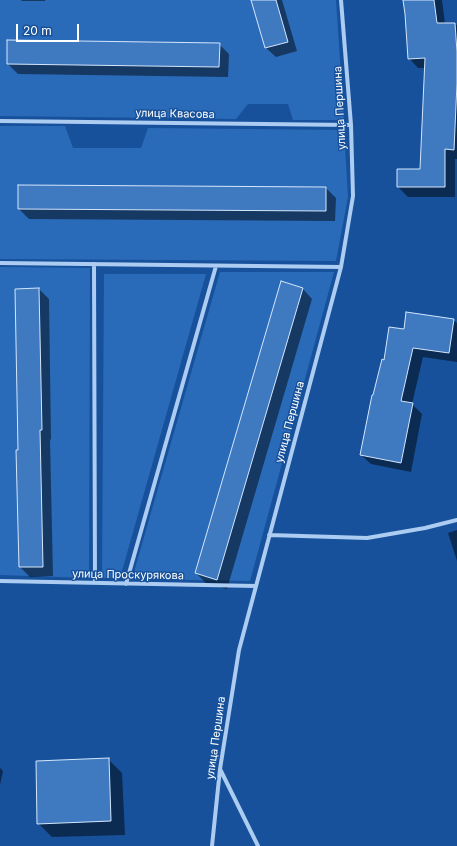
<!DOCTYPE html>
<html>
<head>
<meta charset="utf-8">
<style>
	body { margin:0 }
	#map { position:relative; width:457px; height:846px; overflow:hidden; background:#17519b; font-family:Inter,sans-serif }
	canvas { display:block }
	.scale { position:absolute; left:16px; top:24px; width:63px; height:18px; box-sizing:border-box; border:2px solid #fff; border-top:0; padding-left:5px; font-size:12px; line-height:14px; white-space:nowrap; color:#fff; -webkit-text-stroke:3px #17519b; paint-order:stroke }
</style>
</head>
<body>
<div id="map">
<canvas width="457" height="846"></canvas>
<div class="scale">20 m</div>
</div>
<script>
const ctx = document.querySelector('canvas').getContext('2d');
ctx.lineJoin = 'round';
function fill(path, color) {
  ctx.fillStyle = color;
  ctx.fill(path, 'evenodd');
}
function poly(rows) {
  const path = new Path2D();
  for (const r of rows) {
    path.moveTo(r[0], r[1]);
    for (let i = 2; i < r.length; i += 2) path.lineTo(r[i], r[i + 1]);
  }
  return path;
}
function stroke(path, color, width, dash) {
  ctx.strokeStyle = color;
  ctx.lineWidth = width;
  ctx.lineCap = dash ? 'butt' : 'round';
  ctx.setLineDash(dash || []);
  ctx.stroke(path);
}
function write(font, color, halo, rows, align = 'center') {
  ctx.font = font + ' Inter,sans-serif';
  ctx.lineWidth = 3;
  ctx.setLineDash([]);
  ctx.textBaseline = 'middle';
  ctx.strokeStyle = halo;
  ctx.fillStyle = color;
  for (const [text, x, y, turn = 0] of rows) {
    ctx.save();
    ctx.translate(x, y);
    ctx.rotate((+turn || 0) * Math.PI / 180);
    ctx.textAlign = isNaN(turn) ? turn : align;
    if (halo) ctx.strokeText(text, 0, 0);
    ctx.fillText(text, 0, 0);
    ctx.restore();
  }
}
const green = poly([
	[0,0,336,0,344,120,293,120,288,104,248,104,236,119,0,116],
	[0,126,65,126,73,148,141,148,148,128,344,130,348,197,336,261,0,259],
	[0,267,90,268,89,578,0,575],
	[220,272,334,272,250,581,132,579],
	[104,274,206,274,120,578,102,578]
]);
const shadow = poly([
	[21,0,45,0,45,1,22,1],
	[252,0,282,0,297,51,276,57,266,48],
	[404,0,442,0,445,24,455,24,457,25,457,159,455,159,455,197,408,197,398,187,421,170,425,68,418,68,409,58],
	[219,44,229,54,228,77,18,74,8,64],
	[326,188,336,198,335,221,29,219,19,209],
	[39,289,49,299,51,439,50,440,53,576,30,577,20,567,17,451,19,451],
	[303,289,312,299,227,589,206,583,196,573],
	[453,320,457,323,457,362,423,357,412,404,422,414,411,472,371,464,361,455,385,361,404,330],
	[457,530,457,561,448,533],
	[108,759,122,773,125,835,52,837,38,823],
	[0,768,3,771,0,785]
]);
const building = poly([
	[251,0,276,0,288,42,265,48,251,0],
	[403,0,434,0,437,23,455,23,457,52,457,83,454,150,445,149,445,187,397,187,397,169,420,169,425,58,408,59,405,14,403,0],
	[7,40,220,43,219,67,7,64,7,40],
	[18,185,326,187,326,211,18,209,18,185],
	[281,281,303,288,217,580,195,573,281,281],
	[39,288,42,430,40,430,43,567,19,567,16,450,18,450,15,289,39,288],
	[406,312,454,319,449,353,413,348,401,401,413,403,401,463,360,455,372,395,373,395,382,359,384,360,389,327,404,329,406,312],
	[109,758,111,821,37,824,36,761,109,758]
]);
const street = poly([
	[0,121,351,125],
	[0,263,341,267],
	[94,264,95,583],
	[269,535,367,538,425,528,457,520],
	[0,581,256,586],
	[126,584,216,266],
	[220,769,258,846],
	[212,846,220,769,239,650,341,267,353,196,351,125,341,0]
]);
const streetNames = [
	["улица Першина",340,108,-93],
	["улица Квасова",175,114,1],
	["улица Першина",290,422,-75],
	["улица Проскурякова",128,575,1],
	["улица Першина",216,738,-82]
];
fill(green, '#2a6bb9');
fill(shadow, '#0007');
fill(building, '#3f7ac1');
stroke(building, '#d4e6fc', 1);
stroke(street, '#acccf2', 4);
write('11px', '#fff', '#17519b', streetNames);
</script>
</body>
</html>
